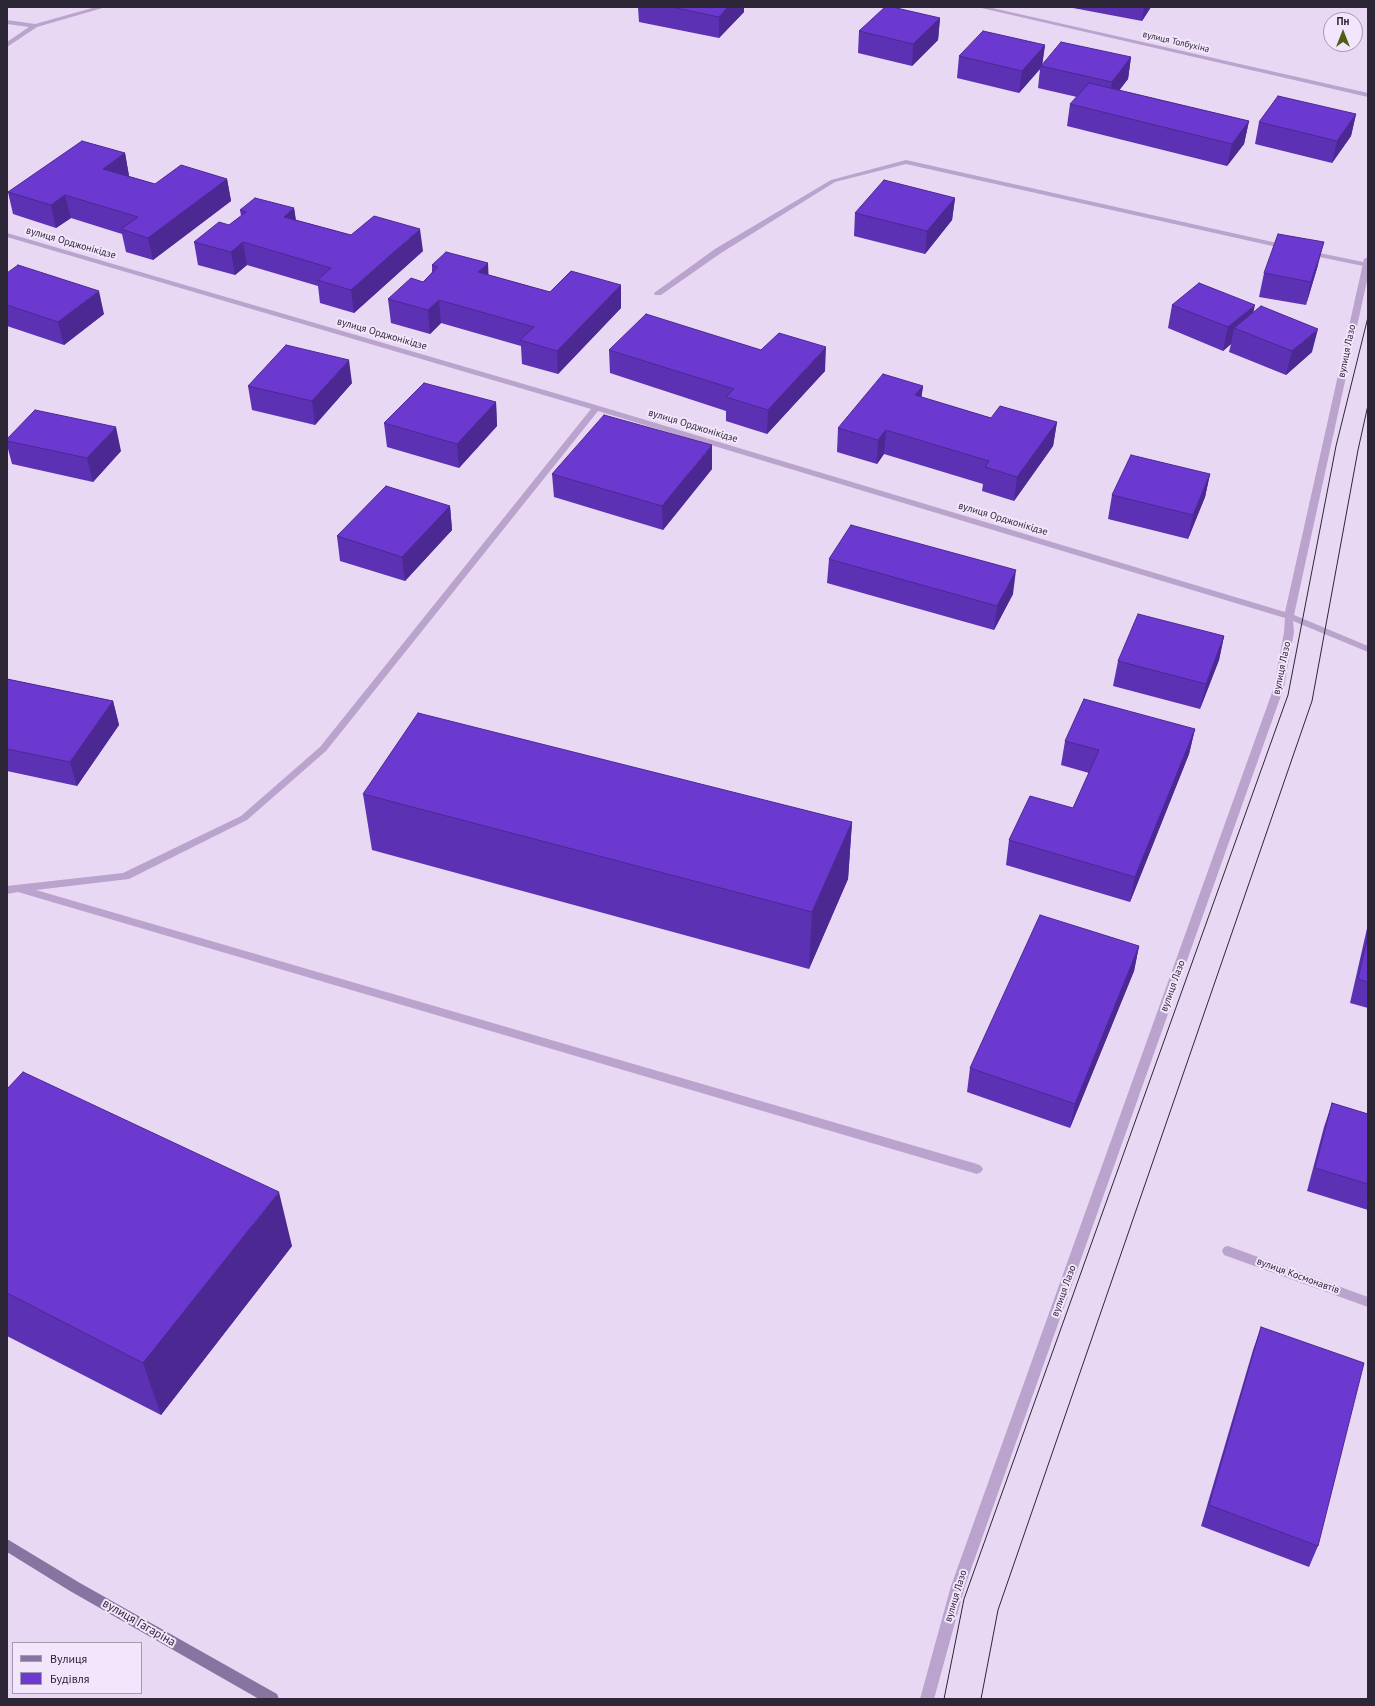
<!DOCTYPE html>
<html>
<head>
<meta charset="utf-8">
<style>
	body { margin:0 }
	#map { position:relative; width:1375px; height:1706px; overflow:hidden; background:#e9d8f3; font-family:"PT Sans",sans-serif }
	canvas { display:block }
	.frame { position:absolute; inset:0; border:8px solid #2d2637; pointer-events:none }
	.legend { position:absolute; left:12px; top:1642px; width:130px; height:52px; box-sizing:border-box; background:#f3e5fb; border:1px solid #a499ad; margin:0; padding:5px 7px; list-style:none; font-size:12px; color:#2d2637 }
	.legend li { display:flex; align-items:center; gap:8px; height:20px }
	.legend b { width:20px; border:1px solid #a499ad }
	.north { position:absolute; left:1323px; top:12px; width:40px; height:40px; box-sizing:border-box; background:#f3e5fb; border:1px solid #a499ad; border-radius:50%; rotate:0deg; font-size:11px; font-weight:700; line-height:16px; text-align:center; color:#2d2637 }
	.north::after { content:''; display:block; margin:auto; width:14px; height:18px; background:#515c18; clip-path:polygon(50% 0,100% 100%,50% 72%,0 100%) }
</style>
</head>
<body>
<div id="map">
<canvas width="1375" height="1706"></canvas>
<div class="frame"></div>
<ul class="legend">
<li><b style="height:5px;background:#8874a0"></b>Вулиця</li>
<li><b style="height:11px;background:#6c39d0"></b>Будівля</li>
</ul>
<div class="north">Пн</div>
</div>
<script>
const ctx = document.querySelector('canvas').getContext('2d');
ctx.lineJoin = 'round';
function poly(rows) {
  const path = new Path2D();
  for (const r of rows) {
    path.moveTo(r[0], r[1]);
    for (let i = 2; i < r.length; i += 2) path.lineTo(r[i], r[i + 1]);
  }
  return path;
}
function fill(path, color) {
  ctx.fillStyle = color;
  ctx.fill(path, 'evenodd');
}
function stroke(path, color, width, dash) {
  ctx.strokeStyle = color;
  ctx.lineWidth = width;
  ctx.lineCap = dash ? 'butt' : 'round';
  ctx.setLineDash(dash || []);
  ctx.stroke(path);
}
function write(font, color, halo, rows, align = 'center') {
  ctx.font = font + ' "PT Sans",sans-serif';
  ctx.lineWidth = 4;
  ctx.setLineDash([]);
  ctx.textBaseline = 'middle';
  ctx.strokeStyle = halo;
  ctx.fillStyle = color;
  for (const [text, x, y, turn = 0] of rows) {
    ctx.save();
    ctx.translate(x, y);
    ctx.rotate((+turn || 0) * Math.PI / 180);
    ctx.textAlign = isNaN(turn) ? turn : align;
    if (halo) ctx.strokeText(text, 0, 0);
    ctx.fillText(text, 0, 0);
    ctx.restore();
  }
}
const service = poly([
	[906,160,1286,245,1290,247,1286,249,906,164,835,182,721,253,661,295,655,295,654,293,715,249,831,180,906,160],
	[1305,250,1368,263,1368,267,1305,254,1305,250]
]);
const minor = poly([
	[96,7,106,7,37,27,7,47,7,42,29,27,7,24,7,20,35,24,96,7],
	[977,7,988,7,1368,93,1368,97,977,7],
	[7,233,599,406,1285,612,1364,259,1368,257,1368,276,1294,615,1368,646,1368,652,1293,621,1294,632,1284,687,965,1586,934,1699,920,1699,951,1586,1274,687,1284,632,1285,618,598,411,326,751,247,820,129,879,36,890,977,1164,981,1166,983,1169,981,1172,977,1174,18,892,7,894,7,886,123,873,241,816,320,747,591,409,7,237,7,233],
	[1228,1246,1368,1297,1368,1307,1224,1255,1222,1251,1224,1247,1228,1246]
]);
const secondary = poly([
	[7,1539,80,1583,277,1694,279,1699,259,1699,70,1591,7,1552,7,1539]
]);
const tram = poly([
	[944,1699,964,1599,1288,695,1336,446,1368,317],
	[981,1699,998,1610,1312,701,1358,450,1368,405]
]);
const wall = poly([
	[638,7,744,7,744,12,719,38,639,22],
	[1073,7,1151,7,1142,21,1073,8],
	[940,18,938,40,912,66,858,53,859,31],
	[1045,45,1042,64,1131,57,1128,79,1119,90,1249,121,1244,144,1227,166,1067,126,1070,104,1077,97,1038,88,1040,69,1019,93,957,78,959,56],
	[1356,114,1351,136,1332,163,1255,144,1259,122],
	[125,153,129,176,128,176,155,184,227,179,231,201,153,260,126,252,122,234,71,218,56,228,13,214,8,192],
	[955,198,952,220,925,254,854,236,855,213],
	[294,208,296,220,351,235,423,251,354,313,320,303,318,286,247,265,235,275,198,265,194,242,229,225,241,216,240,210],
	[432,265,489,275,550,292,621,285,621,308,558,374,522,364,521,346,441,323,430,334,391,323,388,299,423,282,432,272],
	[1318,265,1306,305,1259,297,1264,273],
	[7,273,104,314,64,345,7,326],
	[1172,305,1253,313,1312,352,1286,375,1229,352,1231,344,1223,351,1168,328],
	[609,350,825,371,767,434,726,421,726,411,610,373],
	[352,383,315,425,252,410,248,386],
	[923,386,921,397,991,418,1057,422,1053,446,1014,501,982,491,983,484,884,454,877,464,837,452,838,428],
	[496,402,497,426,459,468,387,447,384,423],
	[7,439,121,451,93,482,12,464,7,445],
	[712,469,663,530,554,497,552,474],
	[1210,474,1205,497,1188,539,1108,519,1112,495],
	[450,506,452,530,405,581,340,561,337,536],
	[829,559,1013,594,994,630,827,583],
	[1224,636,1219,660,1200,709,1113,686,1118,661],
	[7,679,113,701,119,725,77,786,7,771],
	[1195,729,1189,754,1130,902,1006,865,1009,840,1073,808,1089,773,1061,765,1065,741],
	[363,794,852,822,848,879,809,969,372,850],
	[1368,924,1368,1008,1350,1003],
	[1139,946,1134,971,1070,1128,967,1092,970,1068],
	[7,1089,292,1246,161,1415,7,1336],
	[1332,1103,1368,1114,1368,1210,1307,1191,1324,1127],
	[1261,1327,1318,1546,1309,1567,1201,1526,1253,1350]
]);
const shadedWall = poly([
	[728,7,744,7,744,12,719,38,719,17],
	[1144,7,1151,7,1142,21],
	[940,18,938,40,912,66,913,44],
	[1045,45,1042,67,1041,66,1040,69,1019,93,1022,71],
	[1131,57,1128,79,1109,104,1112,82],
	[1356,114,1351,136,1332,163,1337,141],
	[1249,121,1244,144,1227,166,1232,144],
	[125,153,129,176,107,191,103,169],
	[227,179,231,201,153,260,148,238],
	[65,195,71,218,56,228,51,205],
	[955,198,952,220,925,254,927,231],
	[294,208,297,231,284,217],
	[420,229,423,251,354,313,351,290],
	[243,242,247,265,235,275,231,252],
	[1324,242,1318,265,1306,305,1311,282],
	[488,263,489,286,478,272],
	[621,285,621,308,558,374,557,351],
	[99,291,104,314,64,345,58,322],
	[439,300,441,323,430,334,428,310],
	[1255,305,1250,329,1234,328,1231,344,1223,351,1228,327],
	[1318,329,1312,352,1286,375,1292,351],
	[826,347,825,371,767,434,768,410],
	[349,360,352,383,315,425,312,401],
	[923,386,920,409,915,395],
	[496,402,497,426,459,468,457,444],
	[1057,422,1053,446,1014,501,1017,477],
	[116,427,121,451,93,482,87,458],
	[886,430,884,454,877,464,878,440],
	[712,445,712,469,663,530,662,506],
	[1210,474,1205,497,1188,539,1193,515],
	[450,506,452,530,405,581,402,557],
	[1016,570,1013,594,994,630,997,606],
	[1224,636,1219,660,1200,709,1206,684],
	[113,701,119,725,77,786,70,762],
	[1195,729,1189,754,1130,902,1135,877],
	[852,822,848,879,809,969,812,912],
	[1139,946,1134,971,1070,1128,1075,1104],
	[279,1192,292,1246,161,1415,143,1363]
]);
const building = poly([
	[671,7,728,7,719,17,671,7],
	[885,7,892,7,940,18,913,44,859,31,885,7],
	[983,31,1045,45,1022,71,959,56,983,31],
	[1061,42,1131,57,1112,82,1041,66,1061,42],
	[1089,83,1249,121,1232,144,1070,104,1089,83],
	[1278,96,1356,114,1337,141,1259,122,1278,96],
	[82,141,125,153,103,169,155,184,181,165,227,179,148,238,121,229,138,217,65,195,51,205,8,192,82,141],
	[884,180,955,198,927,231,855,213,884,180],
	[255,198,294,208,284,217,351,235,374,216,420,229,351,290,317,280,331,268,243,242,231,252,194,242,219,222,229,225,246,212,240,210,255,198],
	[1278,234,1324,242,1311,282,1264,273,1278,234],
	[446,252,488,263,478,272,550,292,571,271,621,285,557,351,520,340,534,327,439,300,428,310,388,299,411,278,423,282,438,267,432,265,446,252],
	[18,265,99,291,58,322,7,305,7,273,18,265],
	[1199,283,1255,305,1228,327,1172,305,1199,283],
	[1261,306,1318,329,1292,351,1234,328,1261,306],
	[646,314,761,350,779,333,826,347,768,410,726,397,734,389,609,350,646,314],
	[286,345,349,360,312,401,248,386,286,345],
	[883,374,923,386,915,395,991,418,1000,406,1057,422,1017,477,985,467,989,461,886,430,878,440,838,428,883,374],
	[424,383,496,402,457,444,384,423,424,383],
	[35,410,116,427,87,458,7,441,7,439,35,410],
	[604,415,712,445,662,506,552,474,604,415],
	[1131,455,1210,474,1193,515,1112,495,1131,455],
	[386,486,450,506,402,557,337,536,386,486],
	[851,525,1016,570,997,606,829,559,851,525],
	[1138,614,1224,636,1206,684,1118,661,1138,614],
	[7,679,113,701,70,762,7,749,7,679],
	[1084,699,1195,729,1135,877,1009,840,1030,796,1073,808,1099,750,1065,741,1084,699],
	[418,713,852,822,812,912,363,794,418,713],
	[1040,915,1139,946,1075,1104,970,1068,1040,915],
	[1368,936,1368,982,1358,979,1368,936],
	[23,1072,279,1192,143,1363,7,1293,7,1089,23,1072],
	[1332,1103,1368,1114,1368,1184,1315,1168,1332,1103],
	[1261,1327,1364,1363,1318,1546,1209,1505,1261,1327]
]);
const farStreetnames = [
	["вулиця Толбухіна",1176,42,13]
];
const streetNames = [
	["вулиця Орджонікідзе",71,243,16],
	["вулиця Орджонікідзе",382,334,16],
	["вулиця Лазо",1347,351,-78],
	["вулиця Орджонікідзе",693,426,17],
	["вулиця Орджонікідзе",1003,519,17],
	["вулиця Лазо",1282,668,-78],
	["вулиця Лазо",1173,986,-70],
	["вулиця Космонавтів",1298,1276,20],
	["вулиця Лазо",1064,1291,-70],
	["вулиця Лазо",956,1596,-73]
];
const nearStreetnames = [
	["вулиця Гагаріна",139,1623,30]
];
fill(service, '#baa3cc');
fill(minor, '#baa3cc');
fill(secondary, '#8874a0');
stroke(tram, '#2d2637', 1);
fill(wall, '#5d31b3');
fill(shadedWall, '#4c2892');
fill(building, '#6c39d0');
stroke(building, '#4c2892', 1);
write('9px', '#2d2637', '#f3e5fb', farStreetnames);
write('10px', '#2d2637', '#f3e5fb', streetNames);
write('12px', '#2d2637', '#f3e5fb', nearStreetnames);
</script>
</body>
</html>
